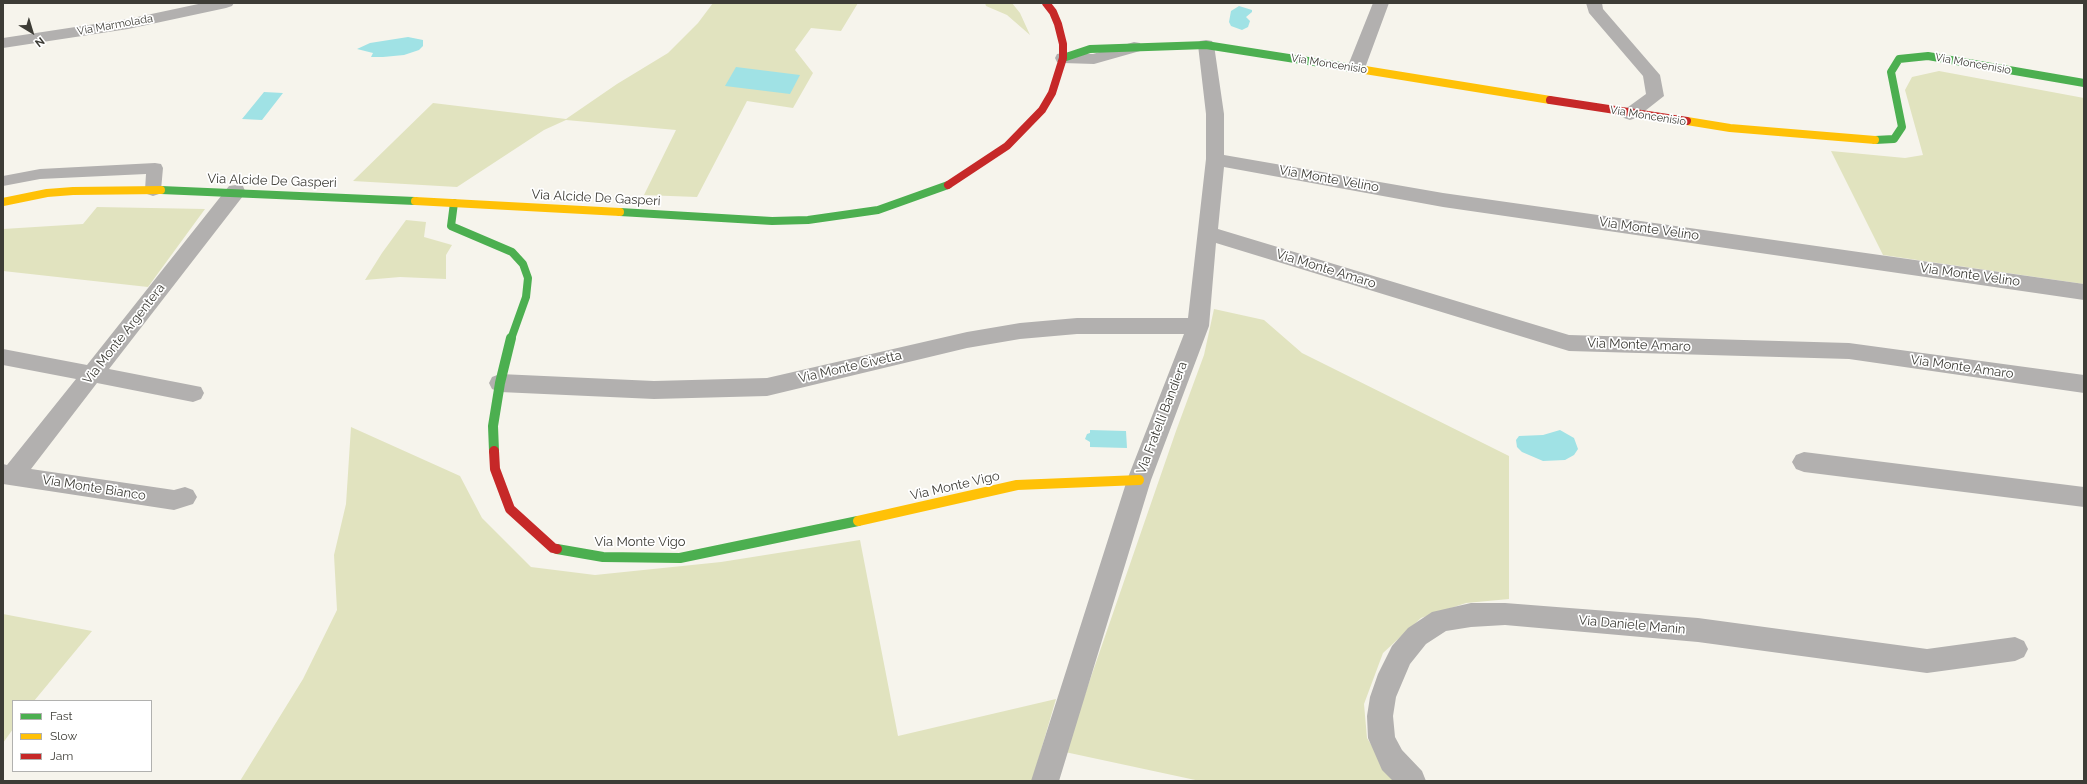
<!DOCTYPE html>
<html>
<head>
<meta charset="utf-8">
<style>
	body { margin:0 }
	#map { position:relative; width:2087px; height:784px; overflow:hidden; background:#f6f4ec; font-family:Raleway,sans-serif }
	canvas { display:block }
	.frame { position:absolute; inset:0; border:4px solid #3d3c36; pointer-events:none }
	.legend { position:absolute; left:12px; top:700px; width:140px; height:72px; box-sizing:border-box; background:#fff; border:1px solid #b1b1af; margin:0; padding:5px 7px; list-style:none; font-size:12px; color:#3d3c36 }
	.legend li { display:flex; align-items:center; gap:8px; height:20px }
	.legend b { width:20px; border:1px solid #b1b1af }
	.north { position:absolute; left:12px; top:12px; width:40px; height:40px; -webkit-text-stroke:3px #fff; paint-order:stroke; rotate:142deg; font-size:11px; font-weight:700; line-height:16px; text-align:center; color:#3d3c36 }
	.north::after { content:''; display:block; margin:auto; width:14px; height:18px; background:#3d3c36; clip-path:polygon(50% 0,100% 100%,50% 72%,0 100%) }
</style>
</head>
<body>
<div id="map">
<canvas width="2087" height="784"></canvas>
<div class="frame"></div>
<ul class="legend">
<li><b style="height:5px;background:#4caf50"></b>Fast</li>
<li><b style="height:5px;background:#ffc107"></b>Slow</li>
<li><b style="height:5px;background:#c62828"></b>Jam</li>
</ul>
<div class="north">N</div>
</div>
<script>
const ctx = document.querySelector('canvas').getContext('2d');
ctx.lineJoin = 'round';
function fill(path, color) {
  ctx.fillStyle = color;
  ctx.fill(path, 'evenodd');
}
function poly(rows) {
  const path = new Path2D();
  for (const r of rows) {
    path.moveTo(r[0], r[1]);
    for (let i = 2; i < r.length; i += 2) path.lineTo(r[i], r[i + 1]);
  }
  return path;
}
function stroke(path, color, width, dash) {
  ctx.strokeStyle = color;
  ctx.lineWidth = width;
  ctx.lineCap = dash ? 'butt' : 'round';
  ctx.setLineDash(dash || []);
  ctx.stroke(path);
}
function write(font, color, halo, rows, align = 'center') {
  ctx.font = font + ' Raleway,sans-serif';
  ctx.lineWidth = 3.5;
  ctx.setLineDash([]);
  ctx.textBaseline = 'middle';
  ctx.strokeStyle = halo;
  ctx.fillStyle = color;
  for (const [text, x, y, turn = 0] of rows) {
    ctx.save();
    ctx.translate(x, y);
    ctx.rotate((+turn || 0) * Math.PI / 180);
    ctx.textAlign = isNaN(turn) ? turn : align;
    if (halo) ctx.strokeText(text, 0, 0);
    ctx.fillText(text, 0, 0);
    ctx.restore();
  }
}
const green = poly([
	[713,3,858,3,841,31,811,28,795,50,813,73,793,108,747,101,697,197,644,195,676,130,566,120,544,130,457,187,353,181,433,103,566,119,617,84,668,53,698,23],
	[985,3,1012,3,1020,13,1030,35,1007,15,986,6],
	[1939,71,2084,98,2084,284,1883,255,1831,151,1905,158,1923,155,1905,90,1912,77],
	[97,207,205,209,148,287,3,271,3,229,83,224],
	[406,220,426,222,424,237,452,245,446,255,446,279,400,277,365,280,382,253],
	[1214,309,1264,320,1302,353,1509,456,1509,599,1466,603,1421,618,1383,653,1364,704,1367,738,1394,781,1200,781,1065,752,1176,431,1204,355],
	[351,427,460,476,482,518,531,567,595,575,721,562,860,540,898,736,1056,699,1032,781,240,781,303,679,337,610,334,555,346,504],
	[3,614,92,631,34,701,13,701,13,729,3,743]
]);
const water = poly([
	[1239,6,1252,10,1252,12,1246,17,1250,21,1248,27,1242,30,1231,26,1229,22,1231,11],
	[408,37,423,40,423,46,419,50,404,55,383,57,371,57,373,53,357,49,370,43],
	[736,67,800,75,790,94,725,86],
	[264,92,283,93,262,120,242,119],
	[1090,430,1126,431,1127,448,1090,447,1090,442,1085,439,1087,434,1090,433],
	[1560,430,1574,438,1578,449,1574,455,1565,460,1543,461,1522,452,1517,447,1516,440,1519,436,1543,435]
]);
const lane = poly([
	[155,163,161,164,163,168,161,190,159,194,153,196,147,194,145,190,146,174,40,179,3,186,3,176,40,169,155,163]
]);
const street = poly([
	[203,3,234,3,232,6,226,8,128,29,3,48,3,38,128,19,203,3],
	[1373,3,1389,3,1365,68,1362,72,1356,73,1350,72,1347,68,1373,3],
	[1586,3,1602,3,1603,9,1660,75,1664,96,1636,118,1630,120,1624,118,1621,114,1624,110,1646,94,1643,76,1589,13,1586,3],
	[1206,40,1212,41,1214,45,1224,114,1224,155,1443,193,2084,284,2084,300,1443,207,1224,167,1218,229,1569,335,1849,343,2084,375,2084,393,1849,359,1569,351,1216,243,1209,326,1151,480,1059,781,1031,781,1127,480,1184,334,1077,334,1020,339,967,348,767,396,654,399,500,392,492,389,489,383,492,377,500,374,654,381,767,378,967,332,1020,323,1077,318,1188,318,1206,159,1206,114,1198,45,1200,41,1206,40],
	[1134,42,1140,43,1142,47,1140,51,1094,64,1063,63,1057,62,1055,58,1057,54,1063,53,1093,54,1134,42],
	[236,185,243,186,245,191,243,196,109,369,201,387,204,393,201,399,193,402,97,383,31,469,174,490,185,487,193,490,197,497,193,504,174,510,3,484,3,464,7,465,76,379,3,365,3,349,87,365,229,186,236,185],
	[1804,452,2084,487,2084,507,1804,472,1796,469,1792,462,1796,455,1804,452],
	[1471,603,1505,603,1698,618,1927,649,2015,637,2024,641,2028,649,2024,657,2015,661,1927,673,1698,642,1505,625,1471,627,1446,631,1426,644,1410,664,1396,697,1393,716,1395,737,1402,750,1422,771,1426,781,1393,781,1382,770,1368,738,1367,716,1370,697,1378,674,1392,646,1408,628,1432,612,1471,603]
]);
const fastFar1 = poly([
	[1063,58,1090,49,1206,45,1365,70],
	[1875,140,1894,139,1902,127,1891,72,1899,59,1928,56,2084,83],
	[161,190,415,201],
	[454,203,451,226,512,252,523,264,528,278,526,297,511,339],
	[620,212,772,221,808,220,878,210,948,185]
]);
const fast = poly([
	[494,451,493,426,500,383,511,338],
	[557,549,603,557,680,558,858,521]
]);
const slowFar1 = poly([
	[1365,70,1550,100],
	[1687,121,1730,128,1875,140],
	[415,201,620,212],
	[3,202,47,193,73,191,161,190]
]);
const slow = poly([
	[858,521,1017,485,1139,480]
]);
const jamFar1 = poly([
	[1550,100,1687,121],
	[948,185,1007,146,1042,110,1052,93,1063,58,1063,44,1058,24,1053,12,1046,3]
]);
const jam = poly([
	[494,451,495,469,510,509,553,548,557,549]
]);
const farStreetnames = [
	["Via Marmolada",115,25,-10],
	["Via Moncenisio",1329,64,9],
	["Via Moncenisio",1973,64,10],
	["Via Moncenisio",1648,116,9]
];
const streetNames = [
	["Via Monte Velino",1329,179,10],
	["Via Alcide De Gasperi",272,181,2],
	["Via Alcide De Gasperi",596,198,3],
	["Via Monte Velino",1649,229,8],
	["Via Monte Amaro",1326,269,17],
	["Via Monte Velino",1970,275,8],
	["Via Monte Argentera",124,334,-52],
	["Via Monte Amaro",1639,345,2],
	["Via Monte Civetta",850,367,-13],
	["Via Monte Amaro",1962,367,8],
	["Via Fratelli Bandiera",1162,418,-69],
	["Via Monte Vigo",955,486,-13],
	["Via Monte Bianco",94,488,9],
	["Via Monte Vigo",640,542],
	["Via Daniele Manin",1632,625,5]
];
fill(green, '#e1e3bf');
fill(water, '#a0e2e5');
fill(lane, '#b2b0af');
fill(street, '#b2b0af');
stroke(fastFar1, '#4caf50', 8);
stroke(fast, '#4caf50', 10);
stroke(slowFar1, '#ffc107', 8);
stroke(slow, '#ffc107', 10);
stroke(jamFar1, '#c62828', 8);
stroke(jam, '#c62828', 10);
write('11px', '#3d3c36', '#fff', farStreetnames);
write('13px', '#3d3c36', '#fff', streetNames);
</script>
</body>
</html>
